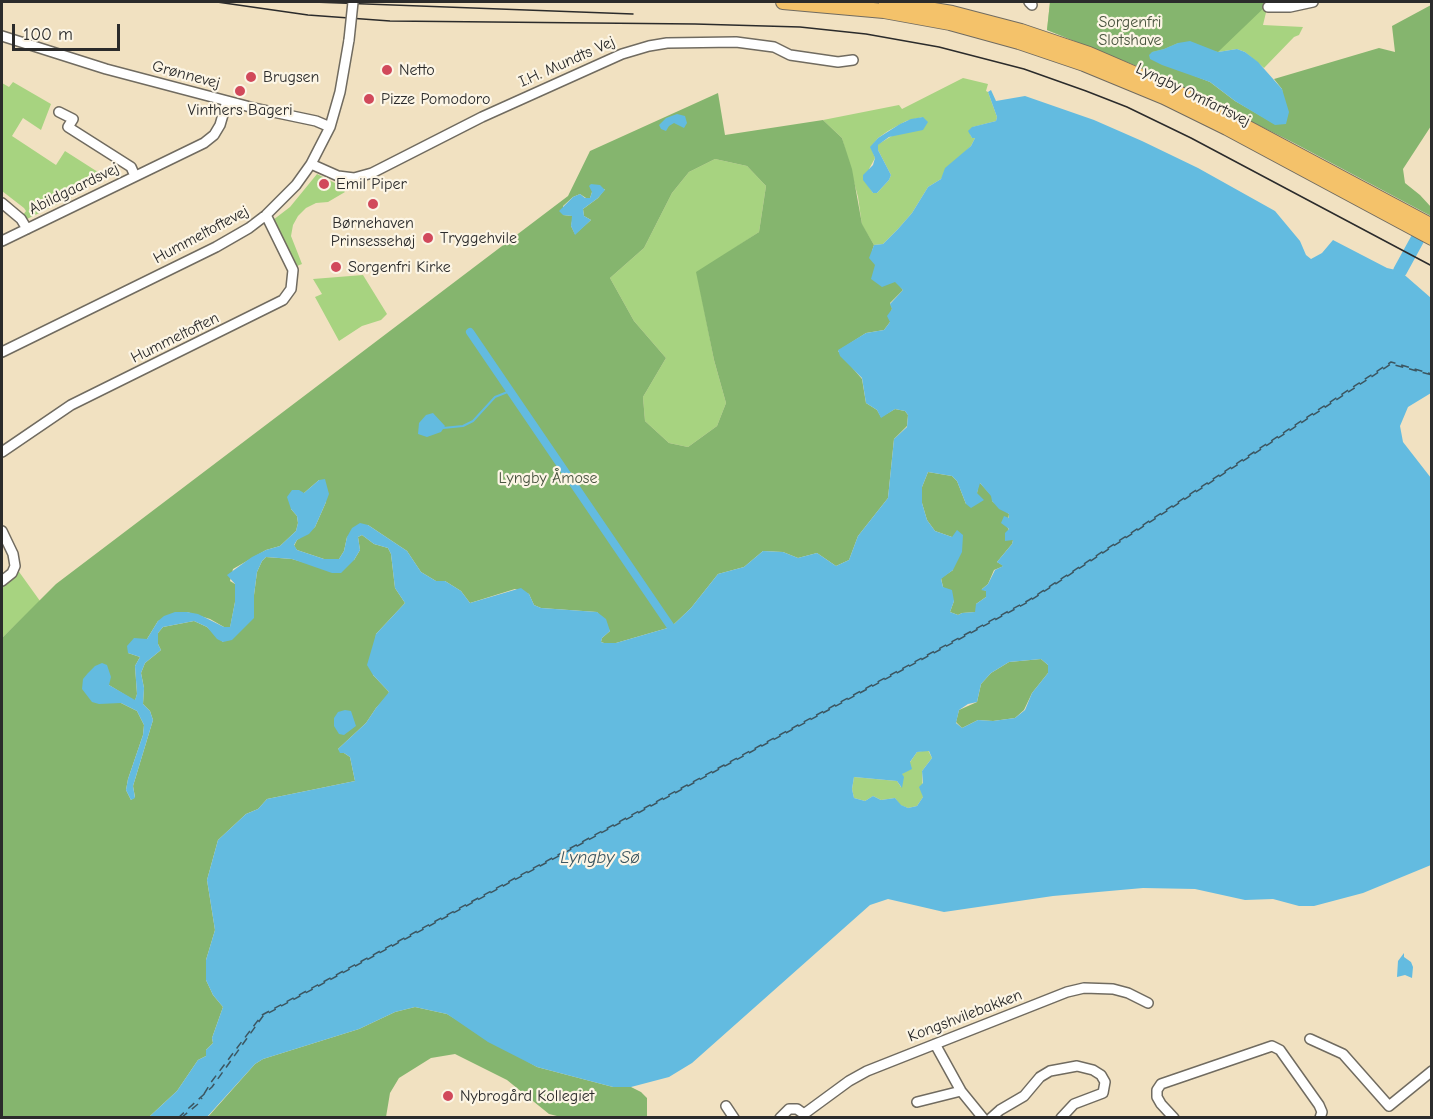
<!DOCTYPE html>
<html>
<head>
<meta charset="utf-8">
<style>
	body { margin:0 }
	#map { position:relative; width:1433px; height:1119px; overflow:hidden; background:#f1e1c1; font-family:"Comic Neue",sans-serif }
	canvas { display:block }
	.frame { position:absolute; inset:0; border:3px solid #2b2b2b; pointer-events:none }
	.scale { position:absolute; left:12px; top:24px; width:108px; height:27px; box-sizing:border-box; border:3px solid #2b2b2b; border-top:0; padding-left:8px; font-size:18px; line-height:21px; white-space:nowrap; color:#2b2b2b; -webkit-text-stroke:4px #fcf5e5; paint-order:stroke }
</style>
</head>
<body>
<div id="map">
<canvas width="1433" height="1119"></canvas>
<div class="frame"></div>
<div class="scale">100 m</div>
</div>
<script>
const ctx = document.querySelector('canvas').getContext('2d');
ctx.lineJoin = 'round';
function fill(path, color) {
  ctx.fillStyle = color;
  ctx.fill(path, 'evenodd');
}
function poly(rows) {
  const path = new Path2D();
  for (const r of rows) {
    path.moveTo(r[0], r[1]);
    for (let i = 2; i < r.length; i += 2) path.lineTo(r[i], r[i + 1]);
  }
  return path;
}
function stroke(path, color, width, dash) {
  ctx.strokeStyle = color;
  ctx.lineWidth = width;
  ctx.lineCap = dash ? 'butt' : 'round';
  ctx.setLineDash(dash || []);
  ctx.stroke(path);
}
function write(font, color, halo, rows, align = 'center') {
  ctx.font = font + ' "Comic Neue",sans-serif';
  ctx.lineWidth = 4.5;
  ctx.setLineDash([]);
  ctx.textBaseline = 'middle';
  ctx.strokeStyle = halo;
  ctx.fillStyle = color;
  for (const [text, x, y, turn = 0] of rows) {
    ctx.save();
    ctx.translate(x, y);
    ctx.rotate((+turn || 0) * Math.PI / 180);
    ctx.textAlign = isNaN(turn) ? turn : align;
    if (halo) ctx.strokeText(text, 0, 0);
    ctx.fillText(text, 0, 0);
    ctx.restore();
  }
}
const green = poly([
	[1050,2,1268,4,1263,25,1303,27,1299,35,1294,37,1264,68,1245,52,1237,49,1218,52,1157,74,1047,30],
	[963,78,988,84,986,91,988,92,997,117,996,121,973,127,970,134,972,138,975,138,971,146,960,157,941,179,928,187,912,213,898,229,883,244,874,245,862,225,858,197,842,138,823,120,899,105,902,109],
	[923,117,877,145,878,150,891,175,889,180,877,193,873,193,869,187,869,169,875,158,871,147,878,138,888,131,906,121],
	[13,82,51,104,41,130,23,118,12,136,56,165,65,151,101,174,97,178,72,190,74,196,27,219,23,215,26,211,24,208,2,191,2,83,9,87],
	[715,159,747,166,766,186,759,232,697,273,714,360,726,403,717,426,688,447,669,443,645,421,643,397,666,358,634,321,610,278,644,248,672,193,689,172],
	[317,174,339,185,345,192,328,202,316,203,306,208,298,216,293,225,291,236,302,264,297,266,273,220,290,207],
	[363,275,387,314,381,320,362,326,339,341,315,297,322,294,313,279],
	[17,569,40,601,2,638,2,584],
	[928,750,932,758,922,771,923,797,917,806,908,808,900,805,895,798,881,800,873,796,865,801,854,798,852,789,854,777,897,781,901,787,902,774,917,752]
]);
const forest = poly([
	[1050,2,1301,2,1268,4,1218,52,1178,43,1164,49,1152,52,1190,74,1210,82,1235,101,1275,124,1286,124,1282,89,1274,79,1379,48,1395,52,1392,26,1431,5,1431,126,1403,169,1405,183,1420,195,1431,207,1431,216,1294,143,1157,74,1047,30],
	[718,93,725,135,823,120,842,138,852,169,862,224,874,245,872,251,903,290,890,303,892,308,890,322,884,330,866,333,838,351,862,379,866,403,877,410,881,417,895,409,905,411,908,415,907,426,894,439,888,498,858,536,849,560,836,566,817,553,798,558,783,552,763,551,744,567,718,574,691,608,671,627,616,643,604,643,601,642,602,638,610,631,597,612,541,608,534,605,529,594,515,589,470,603,461,591,445,581,436,581,421,572,407,551,368,525,347,537,344,551,339,559,324,559,297,550,294,546,297,540,315,527,326,502,319,480,304,493,291,509,297,516,298,523,296,531,280,546,266,550,233,569,230,581,235,584,235,602,230,628,224,627,210,619,187,612,158,621,147,639,140,640,128,653,140,657,135,666,137,694,135,701,109,685,102,663,112,703,121,703,137,711,144,725,143,735,128,779,126,790,131,800,135,797,133,786,153,720,150,711,143,704,144,688,141,673,145,663,161,650,158,644,158,633,163,627,194,621,207,627,223,642,254,595,257,572,262,561,266,557,292,559,313,565,354,560,360,550,358,537,362,535,374,544,388,548,391,554,395,588,405,603,376,634,373,675,389,692,388,695,376,708,366,723,338,749,350,757,355,781,267,799,258,809,246,814,218,840,207,880,215,930,206,960,206,980,213,995,223,1007,212,1038,213,1043,206,1050,206,1056,198,1060,177,1091,164,1103,149,1117,2,1118,2,638,56,584,568,196,590,151],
	[715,159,747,166,766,186,759,232,696,272,714,360,726,403,717,426,688,447,669,443,645,421,643,397,666,358,634,321,610,278,644,248,672,193,689,172],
	[605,189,598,198,583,209,584,216,591,220,575,234,571,226,573,216,563,215,563,206,573,197,580,194,586,198,590,198,592,192],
	[928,472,952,476,957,481,966,504,977,493,979,482,992,496,992,501,1009,514,1007,526,1013,540,1012,544,997,562,1004,566,994,570,988,584,982,589,986,591,986,597,976,604,976,612,962,613,958,615,950,612,954,601,943,587,941,578,953,570,952,537,935,531,927,520,922,503,922,487],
	[1041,659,1048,665,1048,673,1032,693,1024,710,1015,718,993,721,978,720,962,728,956,722,959,710,977,702,981,684,991,673,1009,662],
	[415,1007,447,1014,537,1067,613,1087,631,1087,641,1092,647,1098,647,1117,561,1117,549,1114,507,1080,455,1054,431,1058,399,1078,390,1093,386,1117,207,1118,255,1064,263,1059,359,1029,395,1012]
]);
const water = poly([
	[1190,41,1218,52,1237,49,1245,52,1258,62,1282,89,1289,112,1286,124,1275,125,1235,101,1210,82,1162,65,1150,59,1149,55,1152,52,1164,49,1178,43],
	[991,90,996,101,1025,96,1094,120,1142,141,1198,168,1275,211,1300,241,1306,255,1311,259,1322,253,1333,240,1387,268,1400,271,1431,298,1431,393,1408,407,1400,426,1403,442,1431,478,1431,865,1363,893,1314,906,1299,906,1273,899,1245,900,1195,889,1143,888,1053,896,944,912,888,899,870,905,692,1063,669,1077,631,1087,613,1087,537,1067,488,1042,447,1014,415,1007,395,1012,359,1029,263,1059,255,1064,207,1117,149,1117,177,1091,198,1060,206,1056,206,1050,213,1043,212,1038,223,1007,213,995,206,980,206,960,215,930,207,880,218,840,246,814,258,809,267,799,355,781,350,757,344,753,340,753,338,749,366,723,376,708,389,692,373,675,367,665,376,634,405,603,395,588,391,554,388,548,374,544,362,535,358,537,360,550,354,560,341,573,332,573,292,559,266,557,262,561,257,572,254,595,254,618,232,640,223,642,217,639,207,627,194,621,163,627,158,633,158,644,161,650,145,663,141,673,144,688,143,704,150,711,153,720,133,786,135,798,131,800,126,790,128,779,143,735,144,725,137,711,121,703,99,704,92,702,82,689,83,679,88,673,95,666,102,663,107,665,111,677,109,685,135,700,137,694,135,666,140,657,128,653,127,646,134,638,147,639,158,621,164,616,175,612,187,612,198,614,224,627,230,627,235,602,235,584,227,575,252,557,266,550,280,546,296,531,298,523,297,516,291,509,287,497,292,490,299,490,304,493,319,480,325,479,329,494,326,502,315,527,309,534,297,540,294,545,297,550,324,559,339,559,344,551,347,537,352,528,360,523,368,525,407,551,421,572,436,581,445,581,461,591,470,603,521,588,529,594,534,605,541,608,597,612,606,619,610,631,602,638,601,642,604,643,616,643,671,627,691,608,718,574,744,567,763,551,783,552,798,558,817,553,836,566,849,560,858,536,888,498,894,439,907,427,908,415,905,411,895,409,881,418,877,410,866,403,862,378,840,356,838,350,866,333,884,330,890,322,887,316,892,309,890,304,903,290,895,282,882,287,871,279,875,265,869,258,874,245,883,244,898,229,912,213,928,187,941,179,945,168,971,146,975,138,972,138,968,131,972,127,996,121,997,117,988,92],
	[928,472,952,476,957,481,966,504,971,508,984,500,977,493,980,483,991,496,992,501,999,509,1009,514,1009,518,1004,516,1001,523,1009,529,1005,533,1005,541,1013,540,1012,544,997,562,1003,566,995,570,988,584,981,590,986,591,986,597,976,604,975,612,962,613,958,615,950,612,954,601,952,590,943,587,941,579,953,570,962,552,963,535,957,530,952,537,935,531,927,520,922,503,922,487],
	[1041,659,1048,665,1048,673,1032,693,1025,710,1015,718,993,721,978,720,962,728,956,723,959,710,968,704,977,702,981,684,991,673,1009,662],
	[929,751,932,758,922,771,923,783,919,787,923,797,917,806,908,808,901,805,895,798,881,800,873,796,865,801,854,798,852,789,854,777,897,781,902,788,904,777,902,774,912,769,910,762,917,752],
	[677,114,685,116,687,123,684,128,674,123,669,126,666,131,661,129,659,125,666,118],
	[923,117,928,122,923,130,889,137,878,145,878,150,891,175,889,180,877,193,873,193,863,180,863,175,873,165,875,158,870,147,878,138,900,124,911,119],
	[591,184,600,185,605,190,598,198,583,209,584,216,591,220,575,235,571,226,572,216,563,215,559,211,573,197,580,194,585,198,590,198,592,192,589,186],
	[433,413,445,426,441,432,427,437,418,434,419,423,426,415],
	[345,710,351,711,356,726,344,735,339,734,334,726,334,718,338,712],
	[1404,953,1404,957,1411,962,1413,967,1412,978,1405,975,1397,977,1398,961]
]);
const stream = poly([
	[443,428,463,426,473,421,495,397,510,391]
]);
const canal = poly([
	[470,332,671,627]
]);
const river = poly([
	[1400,271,1417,240]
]);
const ferry = poly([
	[204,1094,212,1081,262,1015,1029,600,1391,362,1432,374],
	[178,1118,212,1087,263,1016,1028,602,1391,364,1432,375],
	[181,1118,198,1104,202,1098]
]);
const minor = poly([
	[1029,2,1032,5],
	[1268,7,1290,7,1313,2],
	[2,36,106,69,254,108,316,121,330,127],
	[59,112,73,119,68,127,131,167,135,176],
	[311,164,338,176,354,178,372,173,482,117,622,54,649,46,667,43,736,42,774,47,790,55,838,62,853,60],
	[2,203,21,219,27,229],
	[2,241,204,143,214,135,220,125,227,101],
	[2,352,216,247,249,228,266,215,296,185,311,164,330,127,340,92,349,40],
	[2,452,71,405,283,300,291,289,293,270,266,215],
	[2,531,13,554,15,566,12,573,2,581],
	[1310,1039,1343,1054,1389,1106,1432,1071],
	[935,1044,961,1091,983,1118],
	[917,1102,961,1091],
	[726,1106,734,1118],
	[780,1118,789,1109,797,1109,804,1114],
	[804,1118,804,1114,849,1081,867,1071,1067,992,1084,988,1113,989,1128,993,1148,1003],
	[991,1118,1000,1110,1024,1096,1040,1077,1050,1071,1077,1066,1093,1070,1101,1075,1105,1082,1103,1093,1074,1104,1061,1118],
	[1174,1118,1161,1104,1157,1097,1157,1090,1161,1084,1272,1046,1280,1050,1319,1105,1322,1112,1320,1118]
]);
const highway = poly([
	[783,2,884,11,950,23,1019,42,1084,64,1164,97,1227,128,1432,238],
	[886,2,952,13,1021,31,1089,54,1168,88,1231,119,1432,226]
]);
const tram = poly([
	[217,2,308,15,390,21,695,24,800,27,866,34,939,47,1024,69,1086,91,1127,107,1191,138,1432,266],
	[313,2,633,14]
]);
const minorBridge = poly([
	[349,40,353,2]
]);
const markers = [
	[387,70,6,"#d1495b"],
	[251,77,6,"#d1495b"],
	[240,91,6,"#d1495b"],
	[369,99,6,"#d1495b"],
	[324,184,6,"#d1495b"],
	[373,204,6,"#d1495b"],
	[428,238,6,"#d1495b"],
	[336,267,6,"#d1495b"],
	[448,1096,6,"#d1495b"]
];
const parkNames = [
	["Sorgenfri",1130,22],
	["Slotshave",1130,40],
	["Lyngby Åmose",548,478]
];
const streetNames = [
	["I.H. Mundts Vej",567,62,-24],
	["Grønnevej",186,75,15],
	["Lyngby Omfartsvej",1193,95,26],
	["Abildgaardsvej",74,189,-26],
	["Hummeltoftevej",201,235,-28],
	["Hummeltoften",175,338,-26],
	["Kongshvilebakken",965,1016,-21]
];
const poiNames = [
	["Netto",399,70],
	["Brugsen",263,77],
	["Pizze Pomodoro",381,99],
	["Vinthers Bageri",240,110,"center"],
	["Emil Piper",336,184],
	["Børnehaven",373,223,"center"],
	["Prinsessehøj",373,241,"center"],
	["Tryggehvile",440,238],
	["Sorgenfri Kirke",348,267],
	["Nybrogård Kollegiet",460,1096]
];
const waterNames = [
	["Lyngby Sø",600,858]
];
fill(green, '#a7d380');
fill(forest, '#85b56e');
fill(water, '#63bbe0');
stroke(stream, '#63bbe0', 2);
stroke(canal, '#63bbe0', 8);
stroke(river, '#63bbe0', 14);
stroke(ferry, '#3c5661', 1.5, [8, 6]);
stroke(minor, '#706b60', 12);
stroke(highway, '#706b60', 16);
stroke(minor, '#fff', 9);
stroke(highway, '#f4c26a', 14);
stroke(tram, '#2b2b2b', 1.5);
stroke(minorBridge, '#706b60', 12, []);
stroke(minorBridge, '#fff', 9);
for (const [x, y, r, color] of markers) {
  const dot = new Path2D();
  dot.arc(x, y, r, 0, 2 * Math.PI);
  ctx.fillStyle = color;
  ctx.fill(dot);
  stroke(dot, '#fcf5e5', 2);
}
write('16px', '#4a5540', '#fcf5e5', parkNames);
write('16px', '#2b2b2b', '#fcf5e5', streetNames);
write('16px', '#2b2b2b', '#fcf5e5', poiNames, 'left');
write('italic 18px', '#3c5661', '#fcf5e5', waterNames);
</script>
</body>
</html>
